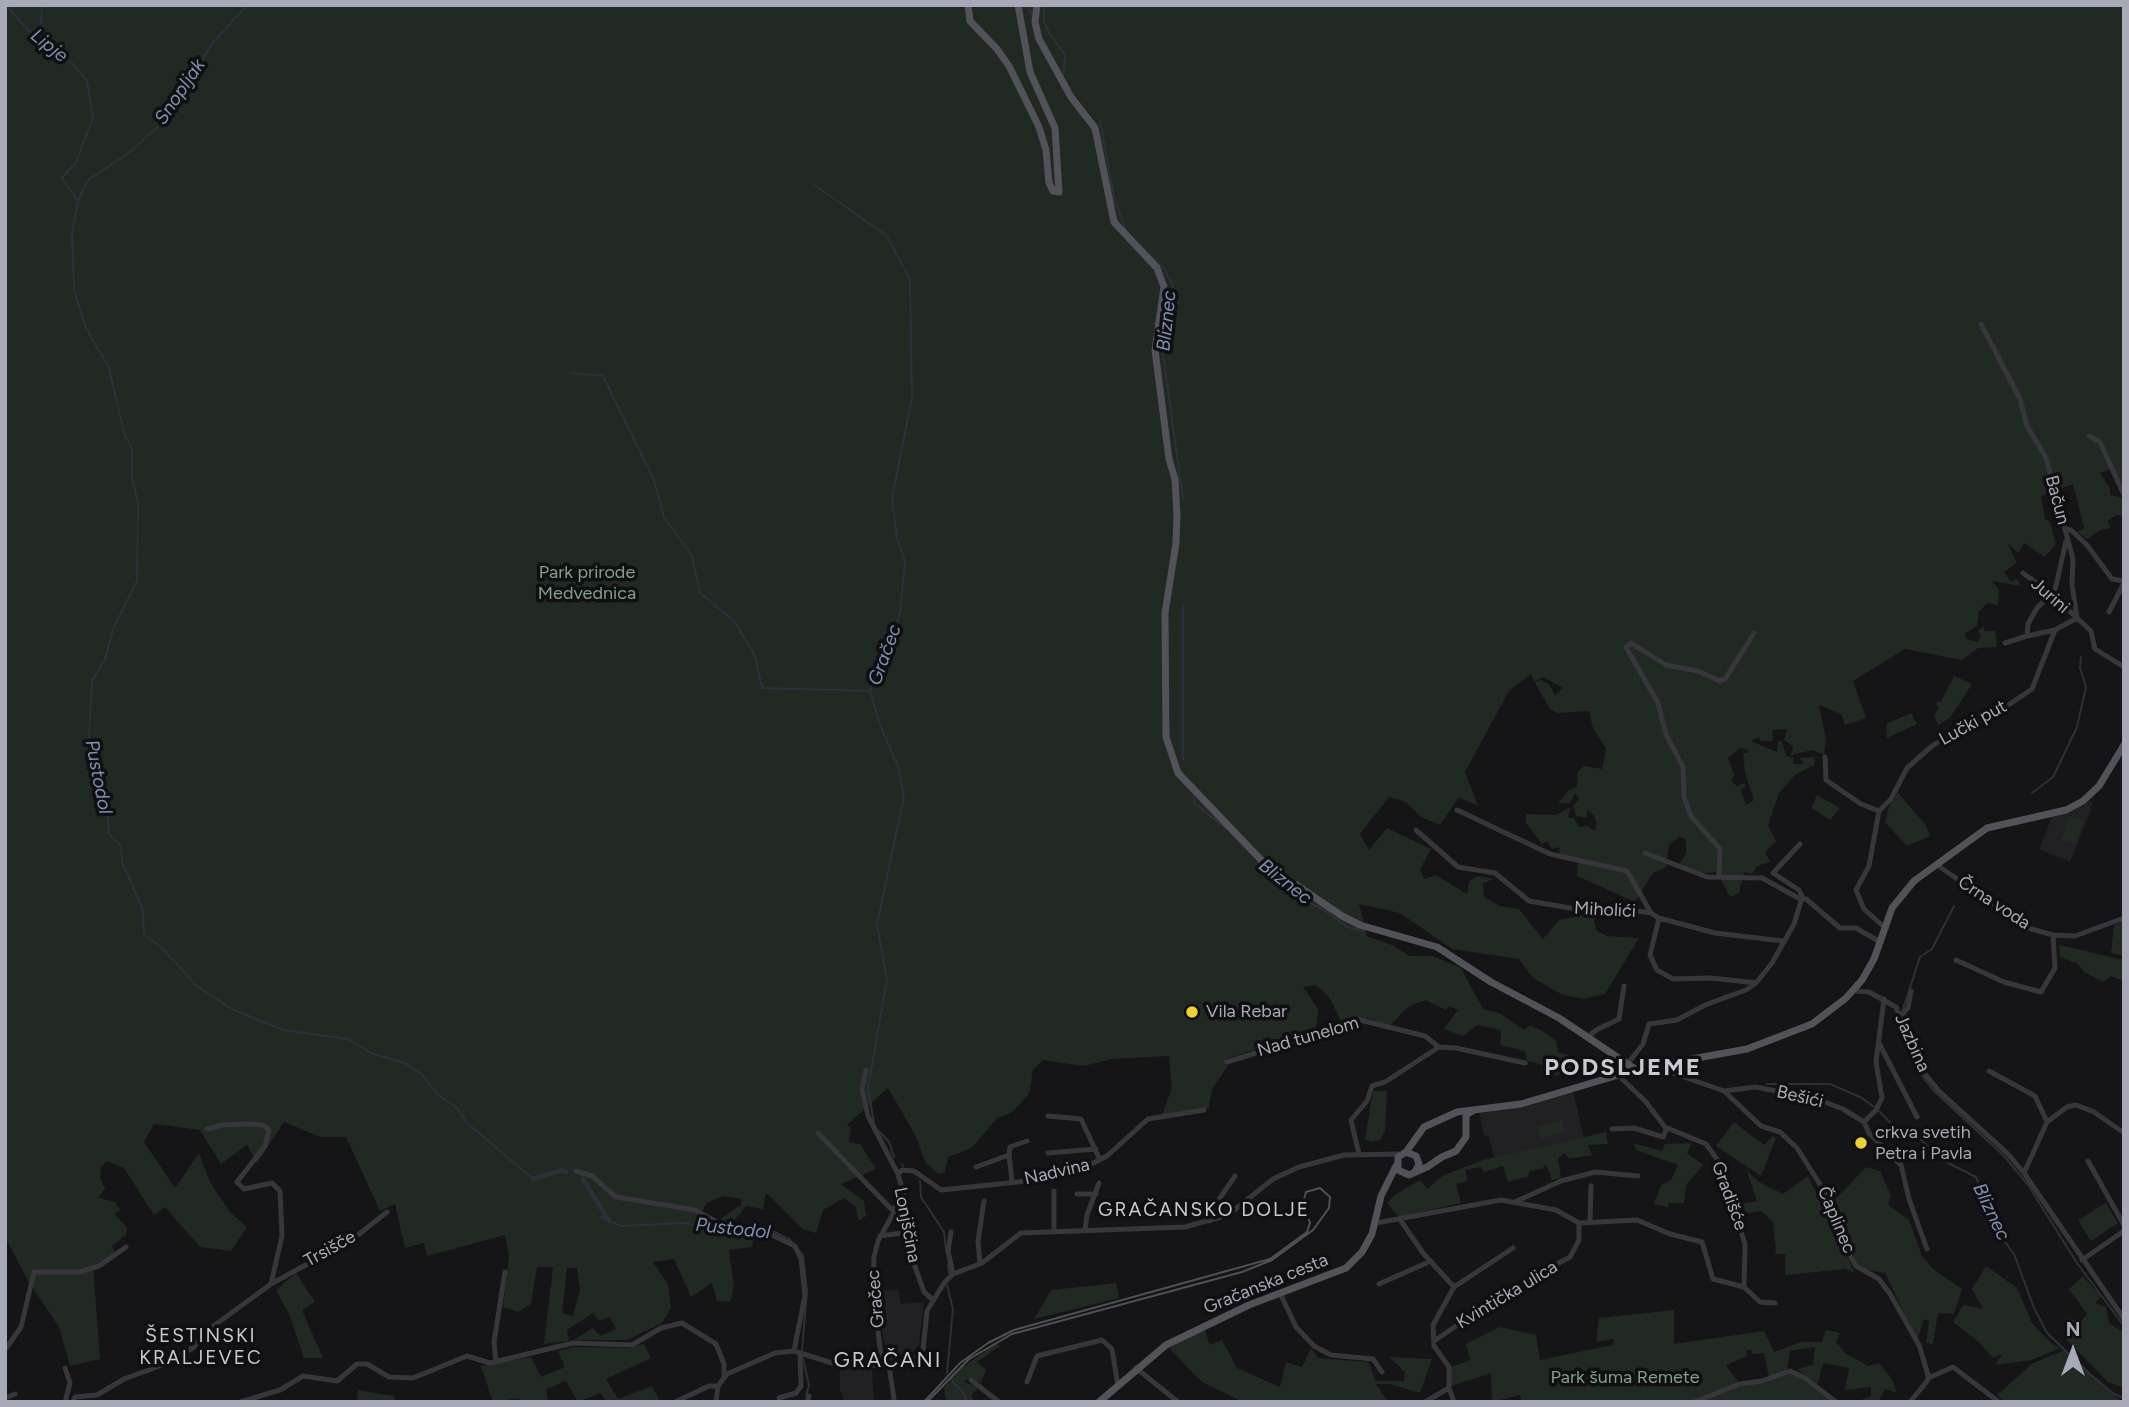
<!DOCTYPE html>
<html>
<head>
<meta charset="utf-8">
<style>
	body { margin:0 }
	#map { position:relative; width:2129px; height:1407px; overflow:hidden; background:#151517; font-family:Figtree,sans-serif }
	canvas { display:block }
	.frame { position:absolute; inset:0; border:7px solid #a7a9b6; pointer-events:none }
	.north { position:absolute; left:2038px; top:1316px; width:70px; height:70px; -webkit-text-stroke:5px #101012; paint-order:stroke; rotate:0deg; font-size:19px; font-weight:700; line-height:28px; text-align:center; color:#a7a9b6 }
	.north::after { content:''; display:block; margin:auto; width:24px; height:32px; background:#a7a9b6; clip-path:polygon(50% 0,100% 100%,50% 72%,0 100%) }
</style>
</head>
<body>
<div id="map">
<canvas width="2129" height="1407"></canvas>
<div class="frame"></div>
<div class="north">N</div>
</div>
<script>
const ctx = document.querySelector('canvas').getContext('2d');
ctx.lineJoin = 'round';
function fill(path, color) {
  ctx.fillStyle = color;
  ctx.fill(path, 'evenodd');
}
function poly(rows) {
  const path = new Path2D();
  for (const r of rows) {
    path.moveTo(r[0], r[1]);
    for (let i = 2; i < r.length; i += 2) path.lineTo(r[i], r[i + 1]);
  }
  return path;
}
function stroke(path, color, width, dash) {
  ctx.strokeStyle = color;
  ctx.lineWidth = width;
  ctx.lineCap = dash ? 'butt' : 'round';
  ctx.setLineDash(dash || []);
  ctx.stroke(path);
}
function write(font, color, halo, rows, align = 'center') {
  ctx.font = font + ' Figtree,sans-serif';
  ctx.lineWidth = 7;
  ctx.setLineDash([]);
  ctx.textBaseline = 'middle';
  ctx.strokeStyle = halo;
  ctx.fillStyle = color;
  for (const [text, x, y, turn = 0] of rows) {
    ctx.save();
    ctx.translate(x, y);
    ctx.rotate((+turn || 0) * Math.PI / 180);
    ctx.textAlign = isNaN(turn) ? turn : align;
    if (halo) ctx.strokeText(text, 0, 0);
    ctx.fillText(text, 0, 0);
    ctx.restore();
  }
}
const built = poly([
	[2092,801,2091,809,2070,862,2039,849,2052,817],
	[1573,1091,1584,1138,1494,1158,1489,1136,1484,1136,1479,1111],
	[898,1290,901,1304,924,1302,919,1344,912,1354,889,1361,879,1318,882,1317,879,1295,875,1295,875,1291],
	[840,1368,872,1369,874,1402,845,1402,840,1391]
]);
const green = poly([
	[5,5,2124,5,2124,490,2114,468,2100,473,2110,488,2110,495,2124,498,2124,523,2121,523,2123,516,2117,515,2108,520,2110,528,2099,531,2087,539,2078,532,2084,528,2073,484,2041,496,2045,519,2050,522,2056,544,2045,557,2024,543,2018,553,2008,544,2017,563,2004,572,2011,582,2017,579,2020,586,1992,581,1999,590,1998,605,1987,603,1979,612,1977,626,1965,633,1966,639,1977,642,1981,637,1978,631,1984,626,1984,631,1995,631,1997,647,1978,648,1962,660,1905,649,1853,681,1866,718,1845,725,1841,714,1819,705,1826,740,1824,755,1813,750,1791,755,1793,746,1784,740,1787,729,1772,730,1773,741,1761,741,1758,737,1751,741,1777,752,1778,740,1782,742,1786,756,1794,758,1793,764,1804,764,1800,758,1821,757,1815,758,1814,765,1795,775,1779,793,1768,825,1776,841,1765,852,1770,862,1757,866,1752,874,1744,872,1739,893,1730,897,1717,872,1701,873,1679,865,1686,853,1686,839,1679,837,1669,845,1666,867,1653,873,1635,902,1577,876,1578,859,1560,855,1559,847,1552,849,1547,841,1542,844,1526,823,1526,814,1556,815,1571,807,1568,817,1574,818,1579,827,1587,826,1595,831,1597,823,1593,814,1587,810,1587,818,1576,816,1573,806,1579,799,1575,793,1570,803,1558,803,1569,790,1577,787,1578,771,1584,766,1602,769,1606,749,1593,728,1589,711,1558,713,1550,709,1535,683,1540,680,1549,684,1555,695,1563,688,1543,677,1534,682,1531,674,1509,691,1465,772,1478,806,1459,797,1440,825,1421,817,1406,802,1389,797,1360,834,1369,850,1387,828,1431,849,1420,869,1424,879,1436,875,1467,894,1469,881,1478,876,1494,879,1483,883,1484,897,1500,906,1519,909,1543,939,1559,920,1593,913,1596,930,1607,936,1639,938,1605,994,1583,999,1563,995,1533,978,1519,959,1452,949,1400,913,1359,904,1367,936,1392,945,1410,956,1433,956,1461,968,1483,1009,1499,1013,1524,1030,1530,1025,1544,1032,1556,1041,1558,1052,1578,1058,1580,1064,1556,1076,1542,1065,1527,1061,1525,1051,1500,1045,1501,1030,1477,1025,1463,1036,1444,1029,1458,1010,1449,1006,1446,1010,1426,1000,1409,1006,1389,1027,1370,1019,1356,1018,1342,1023,1329,997,1316,985,1303,987,1318,1009,1316,1030,1226,1059,1227,1067,1212,1089,1209,1108,1191,1113,1161,1117,1172,1088,1169,1056,1112,1059,1084,1066,1043,1060,1033,1070,1029,1094,1011,1113,997,1118,972,1148,948,1157,945,1172,938,1174,926,1163,914,1133,888,1088,847,1125,851,1128,849,1142,860,1144,876,1169,841,1184,864,1201,866,1216,859,1221,855,1206,844,1198,823,1210,816,1233,803,1229,766,1193,763,1209,746,1206,732,1223,724,1223,721,1218,741,1205,741,1199,723,1196,707,1203,701,1213,733,1232,754,1235,752,1247,729,1250,734,1286,730,1302,717,1301,712,1283,691,1297,674,1259,653,1262,668,1284,671,1308,662,1323,627,1340,574,1340,593,1328,600,1336,616,1329,610,1317,599,1321,593,1313,567,1330,569,1341,544,1344,553,1267,537,1267,531,1304,518,1312,503,1307,509,1256,505,1235,427,1256,424,1243,405,1248,395,1204,380,1211,346,1137,320,1137,284,1122,257,1163,247,1145,221,1164,200,1130,154,1124,144,1142,175,1188,199,1153,210,1182,229,1211,247,1227,231,1251,200,1247,165,1207,154,1215,124,1168,107,1161,101,1167,100,1178,105,1188,99,1198,115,1202,120,1210,114,1214,127,1227,126,1235,112,1246,116,1254,93,1266,100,1359,70,1366,59,1327,27,1279,5,1237],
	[1740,748,1748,750,1748,753,1743,753,1745,773,1754,800,1746,805,1741,790,1746,786,1744,783,1737,786,1732,782,1734,774,1728,758],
	[567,1268,577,1268,580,1289,573,1316,562,1313],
	[1954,676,1972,684,1950,718,1938,725,1934,715,1939,708,1935,703,1941,701],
	[1911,713,1917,724,1887,738,1886,724],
	[1898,793,1925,824,1930,836,1907,846,1885,822,1889,807],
	[1817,795,1840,808,1830,820,1811,808],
	[2070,816,2084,821,2075,845,2061,840],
	[2124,921,2124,956,2111,953,2114,925],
	[2059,945,2124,960,2124,981,2111,976,2103,982,2084,972,2078,964,2060,957],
	[1373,1091,1387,1091,1385,1130,1380,1140,1373,1142,1365,1140],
	[1562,1120,1565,1133,1540,1139,1537,1126],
	[1734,1122,1764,1145,1773,1136,1776,1138,1761,1176,1716,1146],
	[1606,1132,1608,1144,1588,1145,1592,1155,1569,1159,1565,1153,1558,1158,1561,1178,1552,1180,1546,1165,1541,1169,1530,1171,1528,1176,1508,1182,1503,1166,1484,1172,1480,1167,1465,1170,1468,1181,1456,1184,1461,1203,1399,1217,1387,1203,1396,1194,1420,1180,1427,1189,1442,1176,1483,1160],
	[1633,1143,1662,1151,1665,1144,1692,1143,1687,1153,1703,1165,1686,1185,1684,1203,1668,1203,1669,1207,1654,1204,1661,1185,1671,1180,1678,1165,1636,1150],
	[1866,1167,1880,1171,1891,1195,1888,1205,1909,1220,1922,1256,1933,1269,1962,1289,1954,1314,1938,1313,1933,1344,1926,1343,1929,1321,1924,1319,1917,1340,1885,1273,1859,1268,1846,1242,1833,1202],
	[1747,1171,1759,1182,1783,1194,1808,1176,1855,1273,1845,1269,1785,1275,1785,1254,1776,1254,1773,1222,1761,1211,1742,1214,1741,1204,1757,1201],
	[2106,1203,2118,1223,2091,1241,2078,1220],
	[1986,1266,2017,1288,2032,1323,2052,1344,2060,1348,2032,1360,1995,1365,2002,1354,1993,1358,1980,1343,1953,1322,1963,1305,1983,1309,1972,1289],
	[296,1273,315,1302,302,1310,323,1358,304,1358,289,1314,276,1290],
	[2083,1276,2101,1297,2095,1303,2106,1307,2109,1323,2124,1333,2124,1388,2108,1382,2067,1340,2066,1318,2080,1322,2087,1314,2069,1289],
	[1116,1283,1119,1298,1034,1319,1051,1290],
	[1674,1310,1674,1344,1764,1331,1774,1352,1801,1342,1822,1342,1826,1330,1840,1333,1836,1342,1845,1353,1868,1366,1879,1363,1892,1379,1897,1393,1885,1389,1878,1402,1856,1402,1871,1396,1871,1387,1845,1390,1849,1368,1823,1363,1818,1384,1797,1369,1813,1365,1815,1347,1790,1351,1787,1370,1769,1377,1764,1353,1752,1354,1751,1349,1746,1351,1747,1356,1726,1365,1739,1383,1737,1388,1789,1372,1798,1374,1832,1402,1522,1402,1520,1395,1492,1402,1491,1373,1451,1386,1451,1367,1470,1360,1466,1344,1500,1327,1536,1335,1540,1360,1613,1345,1614,1339,1596,1342,1599,1318],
	[1204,1329,1210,1345,1222,1340,1237,1368,1280,1387,1286,1362,1302,1367,1311,1348,1318,1358,1368,1362,1376,1381,1404,1381,1405,1372,1389,1357,1432,1359,1420,1393,1390,1384,1376,1384,1388,1402,1243,1402,1202,1382,1169,1348],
	[996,1343,1000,1346,977,1362,986,1370,981,1383,971,1378,963,1381,978,1388,971,1395,975,1402,946,1402,944,1388,958,1371],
	[644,1344,651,1358,606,1379,618,1399,652,1386,659,1400,655,1402,607,1402,601,1393,578,1402,566,1381,546,1389,548,1402,521,1402,519,1398,493,1402,481,1366,531,1357,541,1377,565,1367,558,1351,573,1347,629,1348],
	[2065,1350,2122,1402,2005,1402,1997,1395,2033,1363],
	[358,1390,394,1396,395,1402,357,1402]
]);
const stream = poly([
	[6,5,40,44,72,63,87,81,93,118,76,162,62,178,78,201],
	[247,5,212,44,166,119,129,153,87,181,78,201,72,234,74,290,86,328,109,368,124,433,132,448,132,477,138,503,137,581,113,629,106,657,92,681,89,736,98,789,106,802,109,834,121,846,122,862,143,910,144,935,161,947,197,986,232,1009,283,1030,348,1039,373,1054,405,1063,422,1075,438,1095,456,1107,467,1123,533,1179],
	[1027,5,1033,17],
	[1044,5,1044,21,1049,33,1065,55,1063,75],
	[40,43,42,5],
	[1100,120,1114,198,1126,230],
	[814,185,886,235,910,279,912,397,892,498,897,538,905,561,900,613,870,691,880,725,898,766,904,797,877,924,887,979,868,1088,874,1123],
	[1129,234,1164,269,1173,285,1162,347,1183,499],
	[571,373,603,376,654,480,664,517,692,556,700,593,734,621,755,656,762,688,870,691],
	[1183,606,1183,759],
	[2032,793,2053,777,2077,727,2086,687,2080,668,2081,657],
	[1194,795,1194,803,1227,829],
	[1268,870,1300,897,1324,910,1347,927,1364,931],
	[1903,1009,1920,957,1932,949,1954,906],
	[1906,1015,1912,1033],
	[1908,1044,1913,1064,1933,1090,2003,1155,2028,1185,2077,1263,2124,1326],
	[1767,1084,1830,1084,1862,1098,1874,1107],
	[1879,1111,1900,1133,1918,1137,1944,1161,1976,1177,2000,1235,2014,1254,2034,1308,2047,1333,2090,1374,2114,1394,2124,1398],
	[879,1131,889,1142,894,1157],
	[902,1164,903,1166],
	[920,1181,921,1197,944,1232,946,1249],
	[601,1217,621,1226,684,1223,727,1231],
	[763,1231,770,1230,789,1239,803,1255,807,1291,802,1351],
	[948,1265,949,1273],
	[947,1285,953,1309,947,1373],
	[803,1359,809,1385,806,1396],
	[951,1380,965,1395,967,1402]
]);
const canal = poly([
	[533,1179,562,1170,566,1172],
	[583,1179,609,1221]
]);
const minor = poly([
	[1981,324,2020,399,2027,426,2046,458,2073,559,2072,584,2077,618,2091,631,2095,649,2124,667],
	[2089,436,2100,442,2124,495],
	[2065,529,2071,530,2087,545,2112,579,2124,581],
	[2023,573,2051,594,2077,618],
	[2109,612,2124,583],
	[2027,636,2055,630],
	[2005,643,2027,636,2028,624,2037,608,2055,590,2066,541],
	[1825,757,1826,780,1861,804,1879,811],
	[1457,810,1550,854,1627,871,1651,913,1659,918,1715,933,1783,941],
	[1879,811,1891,799,1907,768,1932,746,1957,730,1995,714,2032,689,2055,630,2077,618],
	[1879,811,1869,866,1856,890,1864,909,1884,927],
	[1416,830,1458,867,1495,873,1529,901,1582,910,1624,909,1651,913],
	[1800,844,1773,873,1799,890,1803,898],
	[1645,853,1707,877,1762,878,1800,899],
	[1937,865,2028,928,2053,935,2075,936,2124,918],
	[1719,877,1720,849,1691,816,1684,797,1683,767,1666,734,1658,703,1626,647,1631,643,1666,665,1698,671,1720,681,1725,679,1754,633],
	[1659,918,1650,955,1657,970,1673,979,1711,978,1756,983],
	[1956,960,2004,982,2041,992,2055,968,2053,935],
	[1853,991,1869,992,1896,1007,1921,1069,1939,1091,2007,1153,2024,1173,2124,1319],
	[1901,1015,1908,1008,1911,991],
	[1588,1037,1596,1030,1619,1019,1624,986],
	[1879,1043,1917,1117],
	[1439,1047,1456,1048,1525,1063],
	[1227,1062,1360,1020,1425,1036,1439,1047],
	[1626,1066,1643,1044,1649,1024,1677,1020,1705,1005,1746,990,1756,983,1772,963,1794,924,1802,898,1806,899,1840,928,1856,928,1880,942],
	[1653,1066,1724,1091,1755,1087,1814,1098,1843,1109,1864,1122,1876,1110,1882,1098,1876,1062,1884,999],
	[866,1070,862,1089,868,1116,898,1174,909,1214,912,1258,924,1292,932,1299],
	[1989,1071,2035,1096,2047,1122],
	[1618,1075,1646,1102,1665,1127,1706,1144,1719,1162,1745,1244,1744,1287],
	[1724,1091,1761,1126,1780,1132,1797,1148,1828,1197,1843,1244,1856,1266,1879,1279,1890,1294,1919,1345,1928,1375,1928,1380,1910,1402],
	[1048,1116,1081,1119,1100,1160],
	[1864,1122,1869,1133,1901,1165,1909,1199,1927,1249],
	[1612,1129,1634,1128,1663,1137,1667,1128],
	[818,1133,894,1212],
	[1048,1153,1096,1149],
	[1359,1154,1351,1120,1367,1101,1372,1086,1385,1082,1439,1047],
	[1009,1155,1010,1147,1027,1141],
	[2088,1161,2124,1225],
	[976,1167,1009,1155,1012,1182],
	[576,1171,592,1176,616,1197,695,1210,731,1230,770,1234,795,1246,801,1259,805,1295,794,1351],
	[2024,1173,2047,1122,2067,1107,2076,1105,2094,1112,2124,1133],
	[898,1174,902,1170,914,1171,941,1190,1018,1182,1078,1171,1107,1156,1148,1119,1204,1110],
	[1054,1191,1054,1231],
	[1077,1194,1096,1194],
	[1517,1201,1561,1181,1595,1172,1638,1176],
	[1209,1221,1213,1208,1235,1176],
	[1401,1221,1423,1253,1454,1287],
	[1590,1221,1591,1186],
	[1376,1223,1501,1200,1556,1210,1579,1223,1579,1240,1570,1257,1542,1272,1513,1295,1456,1326,1434,1341],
	[1579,1223,1637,1220,1670,1234,1702,1242,1713,1279,1744,1287,1760,1302,1775,1303],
	[1085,1230,1087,1215,1099,1183],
	[951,1232,948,1251,953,1274],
	[880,1236,910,1232],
	[2082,1260,2124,1231],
	[980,1264,978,1241,984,1201],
	[271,1284,353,1239,387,1212],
	[1379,1284,1431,1261],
	[1280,1293,1296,1327,1314,1346,1331,1355,1373,1359,1382,1372],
	[5,1350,21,1327,34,1272,80,1272,99,1266,126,1247],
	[496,1362,494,1342,505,1272],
	[882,1364,873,1290,874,1257,878,1241,894,1212,899,1190],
	[889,1366,894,1399],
	[65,1368,70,1383,65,1402],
	[1136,1368,1178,1402],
	[1928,1378,1953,1367,1999,1402],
	[971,1380,999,1402],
	[1027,1382,1037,1356,1102,1340,1112,1349,1118,1386],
	[5,1398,15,1394],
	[779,1398,796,1393,801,1386,800,1353],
	[73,1402,75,1397,97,1395,124,1379,168,1363,194,1347,208,1330,271,1284,282,1236,280,1191,272,1183,244,1189,237,1182,265,1146,269,1130,263,1125,246,1124,223,1125,207,1129],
	[240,1402,280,1390,303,1376,337,1381,357,1364,367,1364,389,1377,413,1378,467,1356,490,1363,573,1343,632,1345,661,1328,682,1323,716,1344,724,1364,724,1377],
	[675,1402,709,1386,718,1386],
	[716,1402,718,1386,727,1374,775,1353,794,1351,835,1364,899,1366,912,1361,923,1350,927,1311,944,1283,953,1274,982,1263,1021,1233,1185,1227,1228,1215,1273,1179,1299,1167,1344,1155,1401,1154],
	[807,1402,809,1396],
	[1425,1402,1449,1388],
	[1454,1402,1449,1388,1449,1367,1434,1346,1433,1325,1454,1287,1513,1248],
	[1694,1402,1740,1384,1762,1381,1790,1371,1805,1378,1836,1402]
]);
const major = poly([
	[968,5,970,21,997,49,1009,66,1039,127,1046,150,1049,183,1053,191,1059,192,1055,128,1030,72,1018,5],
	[1037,5,1035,22,1039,39,1071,97,1095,128,1114,222,1157,268,1164,287,1155,350,1169,459,1175,479,1177,516,1176,543,1165,613,1166,737,1178,773,1264,863,1342,916,1360,925,1437,947,1491,982,1559,1018,1635,1069],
	[1406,1152,1424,1127,1457,1112,1521,1104,1642,1068,1747,1049,1812,1024,1846,998,1862,980,1874,959,1892,908,1914,881,1987,828,2066,810,2083,801,2099,786,2124,745],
	[1415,1172,1419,1164,1416,1156,1406,1152,1398,1157,1398,1170,1409,1175,1427,1167,1442,1157,1456,1151,1466,1137,1466,1115,1474,1110],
	[1099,1402,1166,1345,1249,1305,1346,1268,1362,1252,1372,1234,1381,1196,1396,1166]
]);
const tram = poly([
	[924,1402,960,1363,988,1343,1014,1330,1270,1259,1307,1232,1310,1223,1303,1203,1306,1192,1320,1188,1330,1197,1329,1208,1313,1230,1272,1260,1242,1272,1012,1334,969,1359,927,1402]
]);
const markers = [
	[1192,1012,7,"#edd236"],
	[1861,1143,7,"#edd236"]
];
const streetNames = [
	["Bačun",2057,500,75],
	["Jurini",2050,596,41],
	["Lučki put",1973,723,-29],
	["Črna voda",1994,903,33],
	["Miholići",1605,910,3],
	["Nad tunelom",1308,1037,-16],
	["Jazbina",1912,1043,66],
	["Bešići",1800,1097,13],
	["Nadvina",1057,1172,-13],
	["Gradišće",1729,1196,70],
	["Čaplinec",1836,1220,67],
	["Lonjščina",907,1225,79],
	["Trsišče",330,1249,-29],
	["Gračanska cesta",1266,1284,-22],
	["Kvintička ulica",1507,1295,-31],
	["Gračec",876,1299,-95]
];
const parkNames = [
	["Park prirode",587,573],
	["Medvednica",587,594],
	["Park šuma Remete",1625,1378]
];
const poiNames = [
	["Vila Rebar",1206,1012],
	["crkva svetih",1875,1133],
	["Petra i Pavla",1875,1154]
];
const waterNames = [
	["Lipje",49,46,38],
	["Snopljak",180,92,-56],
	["Bliznec",1167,321,-84],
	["Gračec",885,655,-70],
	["Pustodol",98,777,79],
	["Bliznec",1285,882,38],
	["Bliznec",1991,1212,64],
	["Pustodol",733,1229,6]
];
const neighbourhoodNames = [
	["GRAČANSKO DOLJE",1204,1210],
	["ŠESTINSKI",201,1336],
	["KRALJEVEC",201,1358]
];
const quarterNames = [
	["GRAČANI",888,1361]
];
const districtNames = [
	["PODSLJEME",1623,1068]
];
fill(built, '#212124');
fill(green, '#212923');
stroke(stream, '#2b313a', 2);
stroke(canal, '#2b313a', 4.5);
stroke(minor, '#36363b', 5);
stroke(major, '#52525a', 7);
stroke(tram, '#4f4f56', 2);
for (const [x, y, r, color] of markers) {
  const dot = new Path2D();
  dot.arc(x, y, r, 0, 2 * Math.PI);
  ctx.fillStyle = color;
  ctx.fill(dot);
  stroke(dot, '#101012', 2.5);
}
write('18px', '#a7a9b6', '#101012', streetNames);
write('18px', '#7ea187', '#101012', parkNames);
write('18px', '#a7a9b6', '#101012', poiNames, 'left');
write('italic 19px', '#7f90b1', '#101012', waterNames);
ctx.letterSpacing = '2px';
write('19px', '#c8c9d3', '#101012', neighbourhoodNames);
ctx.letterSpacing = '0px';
ctx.letterSpacing = '2px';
write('21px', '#c8c9d3', '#101012', quarterNames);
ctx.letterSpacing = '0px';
ctx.letterSpacing = '2px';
write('bold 24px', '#c8c9d3', '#101012', districtNames);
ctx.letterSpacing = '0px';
</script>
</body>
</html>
